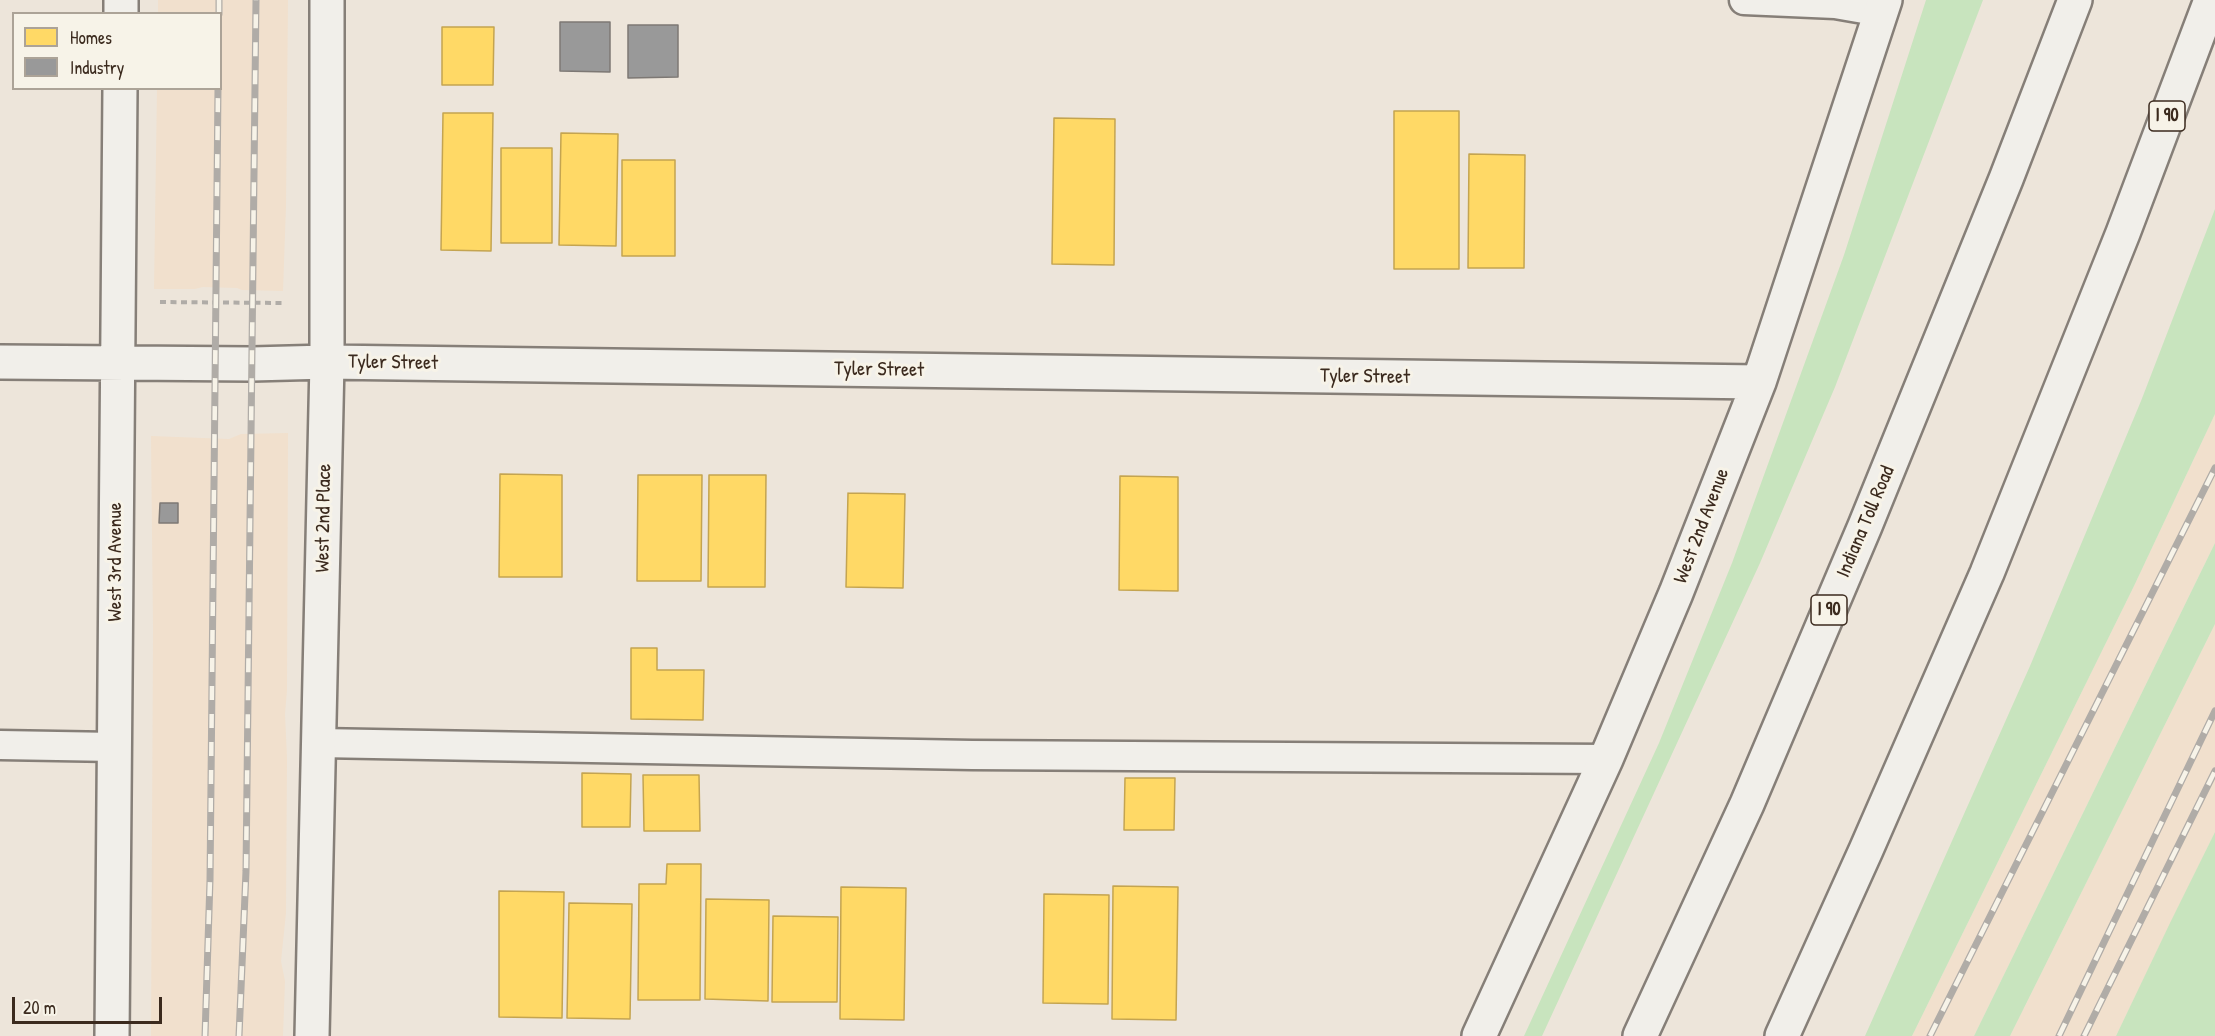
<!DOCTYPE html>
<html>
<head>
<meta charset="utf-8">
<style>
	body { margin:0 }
	#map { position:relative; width:2215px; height:1036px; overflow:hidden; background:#ede5da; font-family:"Patrick Hand",sans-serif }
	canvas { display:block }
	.legend { position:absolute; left:12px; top:12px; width:210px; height:78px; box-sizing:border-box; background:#f7f3e8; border:2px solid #aca397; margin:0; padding:8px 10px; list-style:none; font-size:18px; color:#3b2a1e }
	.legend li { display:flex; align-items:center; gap:12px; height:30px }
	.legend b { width:30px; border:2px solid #aca397 }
	.scale { position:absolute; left:12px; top:997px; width:150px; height:27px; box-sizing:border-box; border:3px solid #3b2a1e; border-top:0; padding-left:8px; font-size:18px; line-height:21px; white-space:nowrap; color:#3b2a1e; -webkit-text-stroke:4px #f7f3e8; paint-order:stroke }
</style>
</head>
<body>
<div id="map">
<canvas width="2215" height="1036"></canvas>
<ul class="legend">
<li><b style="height:16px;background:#ffd966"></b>Homes</li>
<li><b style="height:16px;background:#999"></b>Industry</li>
</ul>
<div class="scale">20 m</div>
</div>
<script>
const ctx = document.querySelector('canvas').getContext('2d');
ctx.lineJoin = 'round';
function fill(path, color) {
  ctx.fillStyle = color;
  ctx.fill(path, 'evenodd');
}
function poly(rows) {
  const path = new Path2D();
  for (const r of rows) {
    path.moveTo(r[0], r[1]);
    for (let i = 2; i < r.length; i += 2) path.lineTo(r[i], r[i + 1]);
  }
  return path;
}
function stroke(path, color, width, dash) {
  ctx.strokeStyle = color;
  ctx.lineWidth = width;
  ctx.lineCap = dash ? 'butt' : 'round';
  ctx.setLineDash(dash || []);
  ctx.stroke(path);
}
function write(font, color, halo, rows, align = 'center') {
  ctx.font = font + ' "Patrick Hand",sans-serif';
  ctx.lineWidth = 6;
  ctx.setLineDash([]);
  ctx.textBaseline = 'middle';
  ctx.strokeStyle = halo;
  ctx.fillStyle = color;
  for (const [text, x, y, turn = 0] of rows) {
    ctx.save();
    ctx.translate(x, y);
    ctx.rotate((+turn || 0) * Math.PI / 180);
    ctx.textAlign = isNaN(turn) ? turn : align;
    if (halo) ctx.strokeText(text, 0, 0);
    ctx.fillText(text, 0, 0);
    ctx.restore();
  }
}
const built = poly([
	[158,0,288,0,286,206,283,291,242,290,237,288,203,287,195,289,154,289,157,89,220,88,220,14,158,13],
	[2215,414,2215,543,1974,1036,1912,1036,2134,586],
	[288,433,287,690,285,714,287,758,286,913,281,961,285,981,283,1036,151,1036,153,630,151,436,229,439,241,434],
	[2215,624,2215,832,2116,1036,2010,1036]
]);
const green = poly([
	[1926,0,1983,0,1835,387,1760,563,1542,1036,1524,1036,1659,743,1732,563,1844,255],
	[2215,209,2215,414,2134,586,1912,1036,1865,1036,2030,666,2141,401],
	[2215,543,2215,624,2010,1036,1974,1036],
	[2215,832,2215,1036,2116,1036,2170,923]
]);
const homes = poly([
	[442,27,494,27,493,85,442,85,442,27],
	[1394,111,1459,111,1459,269,1394,269,1394,111],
	[443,113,493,113,491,251,441,250,443,113],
	[1054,118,1115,119,1114,265,1052,264,1054,118],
	[561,133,618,134,616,246,559,245,561,133],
	[501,148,552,148,552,243,501,243,501,148],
	[1469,154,1525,155,1524,268,1468,268,1469,154],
	[622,160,675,160,675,256,622,256,622,160],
	[500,474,562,475,562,577,499,577,500,474],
	[638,475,702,475,701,581,637,581,638,475],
	[709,475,766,475,765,587,708,587,709,475],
	[1120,476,1178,477,1178,591,1119,590,1120,476],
	[848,493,905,494,903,588,846,587,848,493],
	[631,648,657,648,657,670,704,670,703,720,631,719,631,648],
	[582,773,631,774,630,827,582,827,582,773],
	[643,775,699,775,700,831,644,831,643,775],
	[1125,778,1175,778,1174,830,1124,830,1125,778],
	[667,864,701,864,700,1000,638,1000,639,884,666,884,667,864],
	[1113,886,1178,887,1176,1020,1112,1019,1113,886],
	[841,887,906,888,904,1020,840,1019,841,887],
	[499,891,564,892,562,1018,499,1017,499,891],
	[1044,894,1109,895,1108,1004,1043,1003,1044,894],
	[706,899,769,900,768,1001,705,999,706,899],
	[569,903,632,904,630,1019,567,1018,569,903],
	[773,916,838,917,837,1002,772,1002,773,916]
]);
const industry = poly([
	[560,22,610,22,610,72,560,71,560,22],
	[628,25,678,25,678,77,628,78,628,25],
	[160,503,178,503,178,523,159,523,160,503]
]);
const path = poly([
	[160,302,285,303]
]);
const lane = poly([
	[1744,0,1835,4,1881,12],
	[319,743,972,755,1606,759],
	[0,745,115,747]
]);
const street = poly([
	[121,14,121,0],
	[0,362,252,364,327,362,1759,382],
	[112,1036,120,88],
	[312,1036,327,362,327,0],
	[1479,1036,1606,759,1676,593,1759,382,1885,0]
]);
const highway = poly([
	[1640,1036,1747,804,1865,526,2006,179,2075,0],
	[1782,1036,1866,850,1987,573,2123,233,2211,0]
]);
const rail = poly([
	[219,14,219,0],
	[205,1036,210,880,218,88],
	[239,1036,246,871,256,0],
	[1930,1036,2215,468],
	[2059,1036,2215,711],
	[2084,1036,2215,771]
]);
const shields = [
	[2167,116,36],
	[1829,610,36]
];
const shieldNames = [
	["I 90",2167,116],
	["I 90",1829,610]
];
const streetNames = [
	["Tyler Street",393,363,1],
	["Tyler Street",879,370,1],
	["Tyler Street",1365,377,1],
	["West 2nd Place",324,518,-89],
	["Indiana Toll Road",1866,522,-67],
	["West 2nd Avenue",1702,526,-69],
	["West 3rd Avenue",116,562,-90]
];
fill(built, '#f1e0cd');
fill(green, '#c8e4be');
fill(homes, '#ffd966');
stroke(homes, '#c4a450', 1.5);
fill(industry, '#999');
stroke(industry, '#7d7874', 1.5);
stroke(lane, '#867f78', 33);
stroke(street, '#867f78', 38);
stroke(highway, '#867f78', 38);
stroke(path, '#b0aca7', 4, [6, 4.5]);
stroke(lane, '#f1efea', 28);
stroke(street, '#f1efea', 33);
stroke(highway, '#f1efea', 33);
stroke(rail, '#b0aca7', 7);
stroke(rail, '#f7f3e8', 4.5, [14]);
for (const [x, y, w] of shields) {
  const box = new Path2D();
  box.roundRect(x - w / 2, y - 15, w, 30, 4.5);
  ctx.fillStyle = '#f7f3e8';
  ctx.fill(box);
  stroke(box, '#3b2a1e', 1.5);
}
write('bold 18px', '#3b2a1e', null, shieldNames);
write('20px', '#3b2a1e', '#f7f3e8', streetNames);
</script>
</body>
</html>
